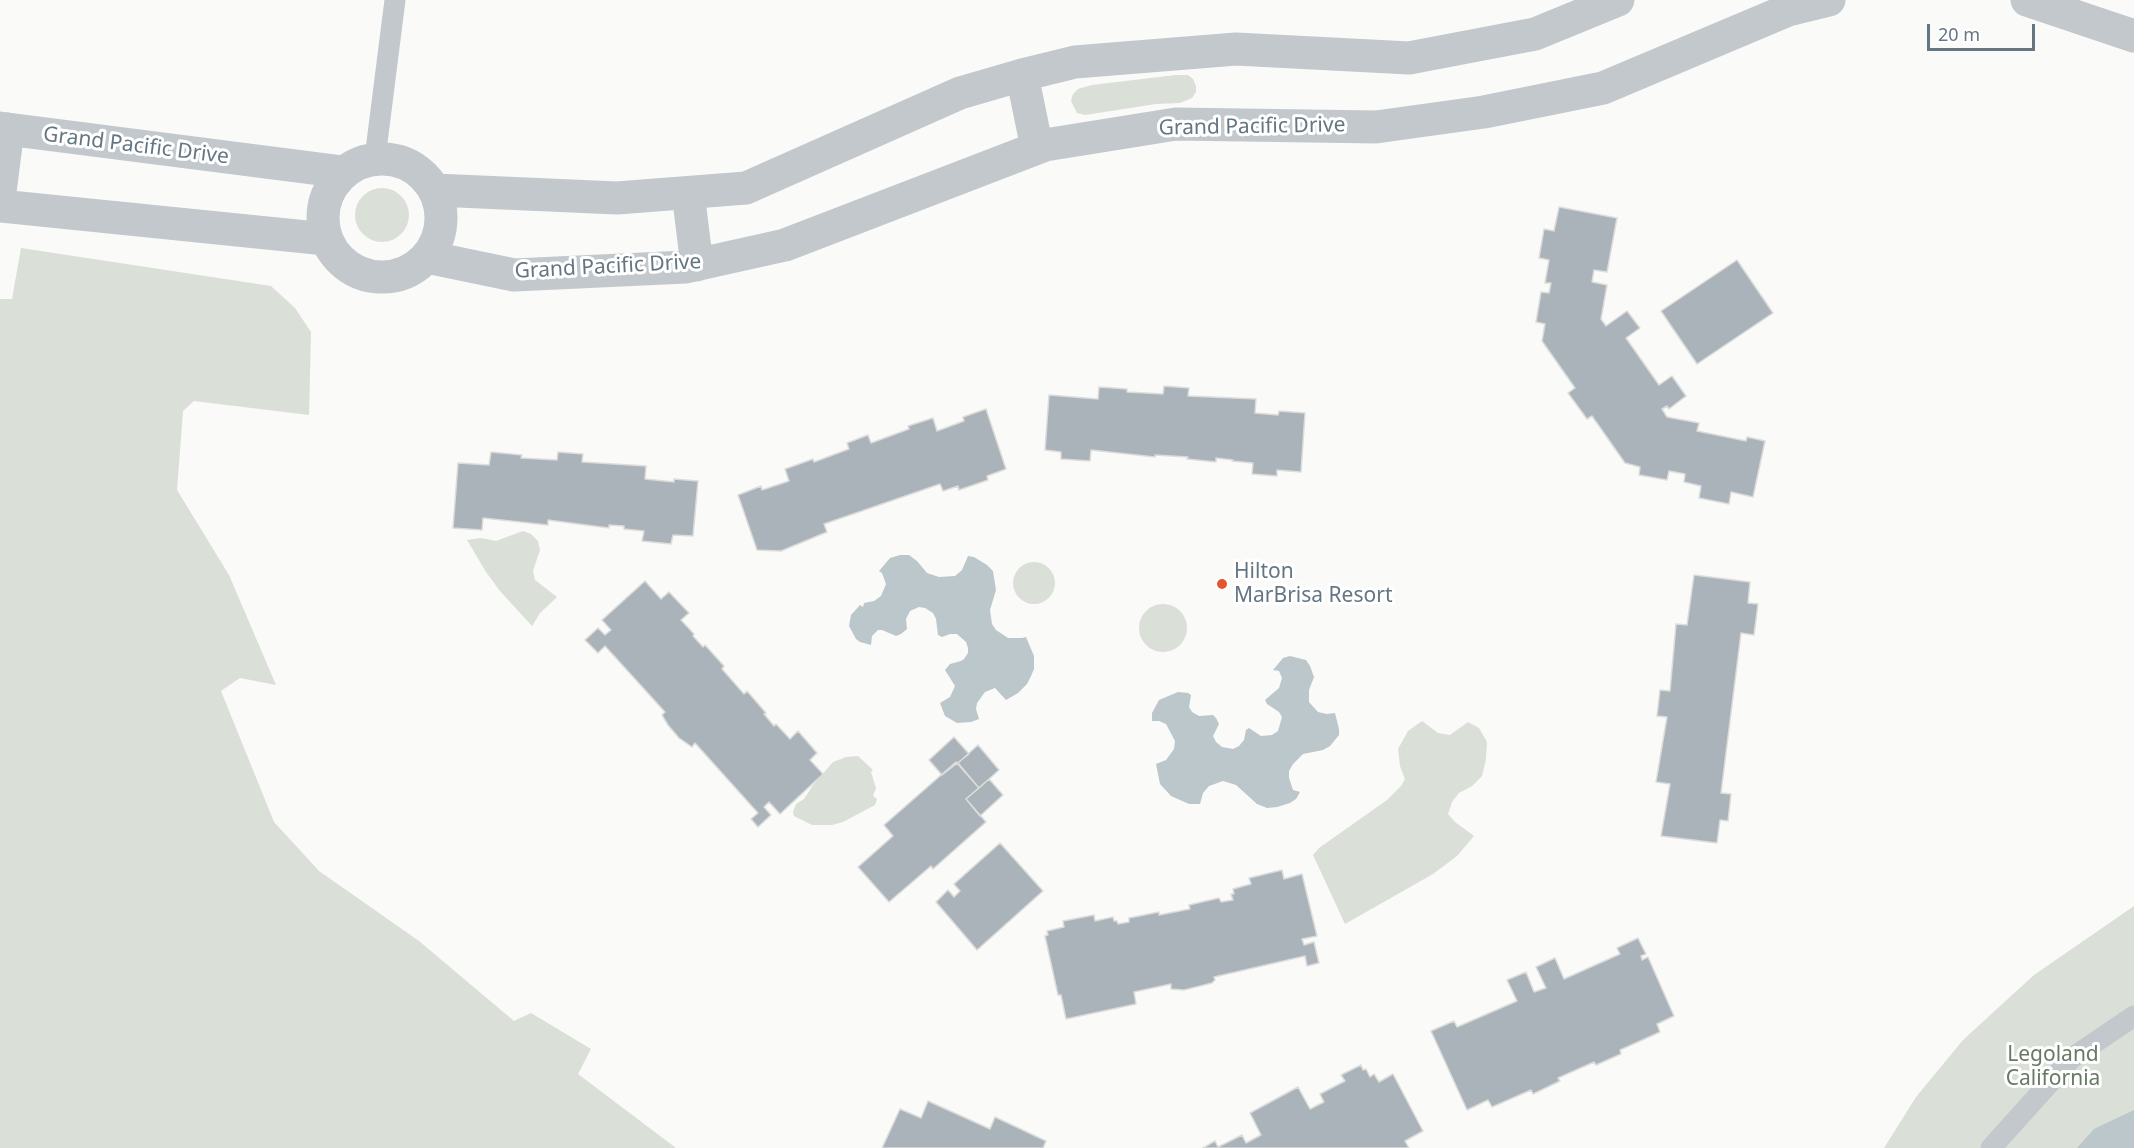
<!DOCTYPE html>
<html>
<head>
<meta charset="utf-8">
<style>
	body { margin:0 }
	#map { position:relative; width:2134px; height:1148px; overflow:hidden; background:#fafaf8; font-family:"Noto Sans",sans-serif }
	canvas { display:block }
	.scale { position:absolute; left:1927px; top:24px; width:108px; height:27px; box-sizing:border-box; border:3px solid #657683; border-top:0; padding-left:8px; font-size:18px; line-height:21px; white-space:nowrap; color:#657683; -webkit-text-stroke:4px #fff; paint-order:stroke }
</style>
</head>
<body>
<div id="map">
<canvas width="2134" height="1148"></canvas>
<div class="scale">20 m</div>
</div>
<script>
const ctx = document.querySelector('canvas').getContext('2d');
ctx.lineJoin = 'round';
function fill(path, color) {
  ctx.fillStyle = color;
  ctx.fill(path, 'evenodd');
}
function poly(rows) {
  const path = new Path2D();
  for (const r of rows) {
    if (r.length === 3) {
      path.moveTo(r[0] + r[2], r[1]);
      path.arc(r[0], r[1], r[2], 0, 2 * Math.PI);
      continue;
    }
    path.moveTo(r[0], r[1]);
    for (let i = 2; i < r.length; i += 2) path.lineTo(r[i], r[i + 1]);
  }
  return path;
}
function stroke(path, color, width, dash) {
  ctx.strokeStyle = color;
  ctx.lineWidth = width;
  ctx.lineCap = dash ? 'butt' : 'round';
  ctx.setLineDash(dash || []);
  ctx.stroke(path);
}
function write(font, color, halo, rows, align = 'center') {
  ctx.font = font + ' "Noto Sans",sans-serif';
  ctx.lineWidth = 6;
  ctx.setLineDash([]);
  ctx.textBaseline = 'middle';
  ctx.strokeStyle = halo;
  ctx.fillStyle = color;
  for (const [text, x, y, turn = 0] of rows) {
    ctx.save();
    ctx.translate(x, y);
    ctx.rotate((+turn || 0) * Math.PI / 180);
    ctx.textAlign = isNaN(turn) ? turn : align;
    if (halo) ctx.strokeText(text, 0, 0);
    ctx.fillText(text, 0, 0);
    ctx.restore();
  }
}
const green = poly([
	[1176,75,1188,75,1193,79,1196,86,1196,92,1192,98,1180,103,1156,104,1085,115,1077,113,1071,101,1073,94,1078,89,1092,85],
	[382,215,27],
	[21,248,271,286,295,308,311,332,309,415,194,401,183,411,177,490,229,575,276,685,240,678,221,691,274,822,319,871,419,941,514,1021,531,1013,591,1049,578,1074,676,1148,0,1148,0,299,12,299],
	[523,531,531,534,538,541,540,550,533,571,535,580,557,597,540,613,532,626,500,591,486,572,467,540,481,538,496,541],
	[1034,583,21],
	[1163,628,24],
	[1422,721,1438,733,1450,735,1468,722,1479,728,1487,742,1486,759,1482,776,1472,786,1459,793,1452,802,1448,814,1455,822,1474,836,1457,856,1433,874,1345,924,1313,855,1319,848,1387,800,1401,786,1405,779,1400,766,1398,749,1408,731],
	[858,756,873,770,871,772,876,788,873,796,877,799,875,805,843,822,832,825,812,825,794,816,793,812,796,804,804,799,813,785,833,762,846,757],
	[2134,906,2134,1148,1884,1148,1916,1097,1963,1040,2034,975]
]);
const water = poly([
	[900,555,909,555,917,561,927,573,939,577,955,576,962,570,968,556,974,557,987,565,993,571,996,590,990,610,992,624,996,630,1008,638,1022,638,1026,637,1034,656,1034,669,1031,676,1027,684,1018,693,1006,700,995,688,985,692,977,703,976,709,979,719,971,722,957,723,945,716,940,703,950,697,955,686,945,670,950,664,961,661,964,659,968,653,968,648,966,642,957,634,950,634,942,637,938,635,936,619,933,613,925,608,919,607,910,611,906,619,907,629,901,634,896,636,882,630,878,630,872,636,871,645,860,642,856,639,849,626,851,615,860,605,863,607,864,603,874,601,881,596,886,584,882,573,879,571,890,558],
	[1290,656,1306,660,1310,666,1314,677,1309,690,1309,702,1318,712,1327,714,1335,713,1339,729,1339,735,1330,746,1323,750,1303,754,1293,764,1289,771,1289,778,1293,790,1300,792,1296,799,1290,803,1277,807,1267,808,1257,804,1236,785,1223,781,1209,786,1203,793,1200,804,1189,804,1171,796,1160,784,1156,764,1166,760,1174,749,1175,741,1166,724,1159,721,1152,721,1152,713,1159,700,1178,692,1188,693,1191,695,1189,707,1192,712,1199,716,1213,715,1216,718,1219,724,1213,736,1216,742,1222,747,1233,749,1239,746,1244,740,1246,730,1249,728,1261,736,1272,735,1278,731,1282,717,1279,712,1267,704,1265,700,1279,688,1282,678,1279,671,1273,670,1283,658],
	[2134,1110,2134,1148,2077,1148,2094,1129]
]);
const building = poly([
	[1559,207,1617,218,1607,272,1594,270,1592,282,1607,285,1601,319,1606,326,1627,311,1640,328,1626,338,1659,385,1672,376,1686,396,1669,409,1667,406,1662,409,1667,417,1699,423,1697,431,1746,441,1747,437,1765,441,1753,497,1731,492,1729,504,1699,498,1701,486,1684,482,1685,474,1669,471,1667,480,1639,475,1640,467,1625,463,1592,416,1587,419,1568,393,1575,388,1542,341,1545,324,1536,322,1541,292,1549,293,1551,283,1545,283,1549,260,1539,258,1544,229,1554,231,1559,207],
	[1737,260,1773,313,1697,364,1661,311,1737,260],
	[1164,386,1189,388,1188,396,1256,399,1255,413,1278,415,1279,411,1305,413,1301,472,1277,470,1277,476,1252,474,1253,463,1232,461,1233,460,1216,458,1216,462,1187,459,1188,457,1155,455,1155,457,1091,450,1090,461,1061,459,1061,452,1045,450,1049,395,1098,399,1099,387,1127,389,1127,392,1163,394,1164,386],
	[986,409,1006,469,987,476,988,480,959,490,958,486,943,491,940,484,824,524,827,532,781,551,757,550,738,495,761,486,762,490,789,481,785,469,813,459,814,462,849,449,847,443,868,435,871,443,909,429,908,426,933,418,937,431,964,421,963,417,986,409],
	[491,452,522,455,521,458,557,460,558,452,583,454,582,462,646,466,645,479,674,482,674,479,698,481,693,536,673,535,671,544,642,541,644,531,624,529,624,526,609,525,609,528,548,520,548,525,483,518,482,530,453,528,458,463,489,465,491,452],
	[1694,575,1750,582,1748,603,1758,604,1754,635,1741,633,1721,793,1731,794,1728,821,1720,820,1717,843,1661,836,1670,784,1656,782,1667,717,1657,716,1660,690,1670,691,1676,624,1687,625,1694,575],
	[645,581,661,599,669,592,689,613,681,620,694,634,693,636,703,647,705,645,724,666,722,669,744,694,747,691,766,713,764,714,774,726,776,724,790,739,798,731,817,753,810,760,823,774,780,814,769,802,764,807,771,815,758,827,751,819,758,813,695,743,692,747,679,738,668,725,662,715,665,712,605,646,598,653,585,640,598,628,605,635,611,630,602,620,645,581],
	[954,737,969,754,942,775,929,760,954,737],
	[978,745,999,770,979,788,958,763,978,745],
	[956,762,979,788,966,799,986,822,933,869,931,866,889,902,858,867,893,836,884,825,956,762],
	[989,779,1003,795,980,816,966,799,989,779],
	[1000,843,1043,891,977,950,936,902,948,890,954,897,960,891,954,884,1000,843],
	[1282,870,1284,879,1302,874,1317,936,1302,939,1304,945,1314,942,1319,963,1307,966,1305,956,1214,977,1215,980,1212,983,1184,990,1171,989,1171,984,1134,992,1136,1004,1066,1019,1061,995,1058,995,1045,936,1048,935,1047,931,1064,927,1063,921,1094,915,1095,921,1113,917,1114,921,1117,921,1118,924,1129,922,1129,918,1159,912,1159,915,1190,909,1189,905,1219,898,1221,902,1233,900,1231,894,1234,894,1233,889,1251,884,1249,878,1282,870],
	[1638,938,1646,954,1641,956,1642,960,1648,957,1674,1016,1657,1024,1660,1032,1620,1050,1621,1054,1596,1065,1594,1062,1558,1078,1560,1081,1533,1094,1531,1090,1492,1107,1488,1100,1467,1110,1431,1031,1454,1021,1457,1027,1517,1001,1507,980,1526,972,1534,992,1546,988,1536,967,1555,958,1564,979,1620,954,1617,948,1638,938],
	[1361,1065,1363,1070,1366,1069,1370,1077,1374,1074,1379,1082,1393,1074,1423,1131,1405,1141,1409,1148,1203,1148,1215,1141,1218,1147,1242,1135,1246,1143,1261,1135,1250,1113,1298,1087,1310,1109,1324,1102,1320,1094,1345,1081,1341,1075,1361,1065],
	[928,1101,990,1129,995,1117,1046,1141,1043,1148,882,1148,900,1109,921,1118,928,1101]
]);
const service = poly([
	[375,158,395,0],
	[1991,1148,2072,1058,2134,1016]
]);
const tertiary = poly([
	[2027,0,2134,36],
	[1022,75,1037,148],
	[0,128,343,172],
	[382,218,59],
	[435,190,617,198,746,188,960,93,1022,75,1075,62,1236,49,1409,58,1535,34,1618,0],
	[0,192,8,129],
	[688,193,697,265],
	[0,206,326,239],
	[427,257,514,275,686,267,785,245,1045,145,1176,124,1376,127,1484,112,1603,88,1788,10,1829,0]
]);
const markers = [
	[1222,584,6,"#e4572e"]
];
const streetNames = [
	["Grand Pacific Drive",1252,127,-1],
	["Grand Pacific Drive",136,146,7],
	["Grand Pacific Drive",608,267,-3]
];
const poiNames = [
	["Hilton",1234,572],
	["MarBrisa Resort",1234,596]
];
const parkNames = [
	["Legoland",2053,1055],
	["California",2053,1079]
];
fill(green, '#dadfd7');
fill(water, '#bbc7cb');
fill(building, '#aab3b9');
stroke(building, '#dcdcda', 1.5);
stroke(service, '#c3c8cc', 21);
stroke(tertiary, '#c3c8cc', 33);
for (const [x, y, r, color] of markers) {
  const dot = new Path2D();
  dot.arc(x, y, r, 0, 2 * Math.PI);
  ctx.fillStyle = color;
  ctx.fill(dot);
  stroke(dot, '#fff', 2);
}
write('21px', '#657683', '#fff', streetNames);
write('21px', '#657683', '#fff', poiNames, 'left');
write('21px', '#687a64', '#fff', parkNames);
</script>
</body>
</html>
